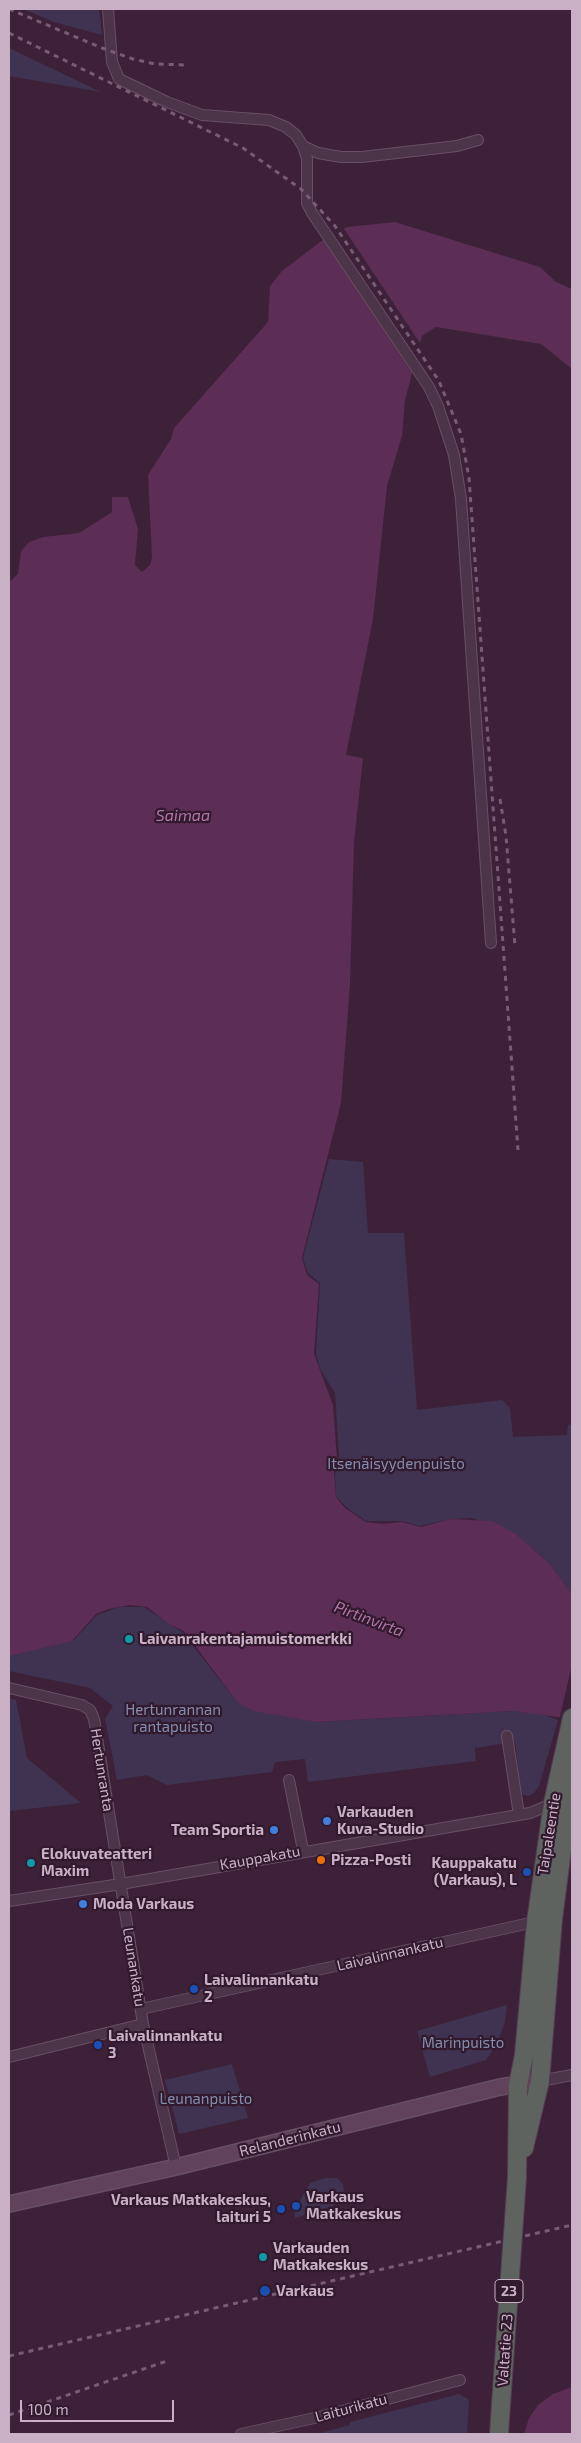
<!DOCTYPE html>
<html>
<head>
<meta charset="utf-8">
<style>
	body { margin:0 }
	#map { position:relative; width:581px; height:2443px; overflow:hidden; background:#3d2139; font-family:"Exo 2",sans-serif }
	canvas { display:block }
	.frame { position:absolute; inset:0; border:10px solid #c9b0c4; pointer-events:none }
	.scale { position:absolute; left:20px; top:2400px; width:154px; height:22px; box-sizing:border-box; border:2px solid #c9b0c4; border-top:0; padding-left:6px; font-size:15px; line-height:18px; white-space:nowrap; color:#c9b0c4; -webkit-text-stroke:4px #321a2e; paint-order:stroke }
</style>
</head>
<body>
<div id="map">
<canvas width="581" height="2443"></canvas>
<div class="frame"></div>
<div class="scale">100 m</div>
</div>
<script>
const ctx = document.querySelector('canvas').getContext('2d');
ctx.lineJoin = 'round';
function fill(path, color) {
  ctx.fillStyle = color;
  ctx.fill(path, 'evenodd');
}
function poly(rows) {
  const path = new Path2D();
  for (const r of rows) {
    path.moveTo(r[0], r[1]);
    for (let i = 2; i < r.length; i += 2) path.lineTo(r[i], r[i + 1]);
  }
  return path;
}
function stroke(path, color, width, dash) {
  ctx.strokeStyle = color;
  ctx.lineWidth = width;
  ctx.lineCap = dash ? 'butt' : 'round';
  ctx.setLineDash(dash || []);
  ctx.stroke(path);
}
function write(font, color, halo, rows, align = 'center') {
  ctx.font = font + ' "Exo 2",sans-serif';
  ctx.lineWidth = 4.5;
  ctx.setLineDash([]);
  ctx.textBaseline = 'middle';
  ctx.strokeStyle = halo;
  ctx.fillStyle = color;
  for (const [text, x, y, turn = 0] of rows) {
    ctx.save();
    ctx.translate(x, y);
    ctx.rotate((+turn || 0) * Math.PI / 180);
    ctx.textAlign = isNaN(turn) ? turn : align;
    if (halo) ctx.strokeText(text, 0, 0);
    ctx.fillText(text, 0, 0);
    ctx.restore();
  }
}
const green = poly([
	[23,9,99,9,102,35,54,22],
	[9,48,101,92,9,76],
	[329,1159,363,1162,368,1233,404,1233,417,1410,502,1400,510,1408,513,1437,567,1435,568,1425,572,1424,572,1594,549,1563,516,1534,472,1518,451,1519,420,1526,401,1521,366,1521,346,1507,336,1496,335,1475,339,1456,335,1393,320,1369,316,1354,320,1283,308,1273,303,1258],
	[119,1607,144,1607,182,1632,238,1703,316,1722,513,1711,543,1714,558,1720,539,1786,534,1793,528,1796,521,1794,515,1742,475,1748,476,1761,308,1782,305,1759,275,1762,272,1772,167,1785,147,1775,117,1780,105,1719,113,1706,90,1688,9,1671,9,1655,74,1640,97,1615],
	[9,1698,16,1700,27,1758,81,1803,9,1811],
	[507,2005,505,2021,498,2042,486,2060,430,2077,417,2031],
	[232,2064,248,2118,179,2134,165,2080],
	[325,2178,337,2178,343,2184,344,2192,341,2201,333,2206,295,2218,294,2211,310,2183],
	[459,2394,469,2400,467,2434,316,2434,350,2425,350,2422]
]);
const water = poly([
	[395,222,540,267,556,282,572,289,572,369,541,344,436,327,422,336,405,400,402,436,387,486,373,619,346,755,363,758,354,842,350,984,341,1103,302,1258,307,1275,319,1284,314,1354,333,1405,337,1460,334,1473,336,1497,345,1508,366,1522,383,1524,401,1522,421,1527,451,1519,492,1521,516,1534,549,1563,572,1594,572,1719,513,1711,316,1722,254,1711,238,1703,184,1631,169,1624,147,1607,130,1605,108,1609,96,1614,72,1641,9,1656,9,582,18,574,21,551,29,542,43,537,79,533,112,512,112,497,128,497,138,529,135,565,142,572,150,565,152,557,148,475,171,439,174,428,268,322,270,286,282,271,320,242,347,227],
	[572,2387,572,2434,524,2434,529,2418,538,2405,553,2394]
]);
const pier = poly([
	[342,226,422,346,414,376,322,238],
	[572,1665,572,1722,559,1720]
]);
const minor = poly([
	[108,9,112,62,119,79,167,102,202,115,269,120,286,127,296,135,303,146,307,159,307,203,312,213,429,387,438,406,454,455,461,499,491,943],
	[303,146,318,153,341,157,362,157,457,146,478,140],
	[9,1688,82,1705,90,1710,94,1719,143,2024,176,2167],
	[507,1736,519,1815],
	[289,1780,303,1850],
	[9,1901,121,1884,530,1813,556,1802],
	[141,2009,539,1921],
	[9,2057,143,2024],
	[540,2081,572,2075],
	[241,2434,319,2417,460,2380]
]);
const secondary = poly([
	[9,2204,176,2167,500,2087,540,2081]
]);
const trunk = poly([
	[524,2148,540,2081,553,1919,572,1773],
	[517,2177,518,2085,524,2055,536,1922,553,1803,572,1718],
	[499,2434,501,2404]
]);
const rail = poly([
	[9,9,102,48,133,59,155,64,187,65],
	[9,33,243,148,301,189,335,226,439,381,461,434,469,478,518,1150],
	[500,799,506,836,515,946],
	[9,2356,572,2225],
	[9,2415,167,2361]
]);
const trunkBridge = poly([
	[501,2404,517,2177]
]);
const markers = [
	[129,1639,5,"#0f9aa8"],
	[327,1821,5,"#3f7fe0"],
	[274,1830,5,"#3f7fe0"],
	[321,1860,5,"#e8710a"],
	[31,1863,5,"#0f9aa8"],
	[527,1872,5,"#1a4fb4"],
	[83,1904,5,"#3f7fe0"],
	[194,1989,5,"#1a4fb4"],
	[98,2045,5,"#1a4fb4"],
	[296,2206,5,"#1a4fb4"],
	[281,2209,5,"#1a4fb4"],
	[263,2257,5,"#0f9aa8"],
	[265,2291,6,"#1a4fb4"]
];
const shields = [
	[509,2291,28]
];
const shieldNames = [
	["23",509,2291]
];
const parkNames = [
	["Itsenäisyydenpuisto",396,1464],
	["Hertunrannan",173,1710],
	["rantapuisto",173,1727],
	["Marinpuisto",463,2043],
	["Leunanpuisto",206,2099]
];
const poiNames = [
	["Laivanrakentajamuistomerkki",139,1639],
	["Varkauden",337,1812],
	["Kuva-Studio",337,1829],
	["Team Sportia",264,1830,"right"],
	["Elokuvateatteri",41,1854],
	["Maxim",41,1871],
	["Pizza-Posti",331,1860],
	["Kauppakatu",517,1863,"right"],
	["(Varkaus), L",517,1880,"right"],
	["Moda Varkaus",93,1904],
	["Laivalinnankatu",204,1980],
	["2",204,1997],
	["Laivalinnankatu",108,2036],
	["3",108,2053],
	["Varkaus",306,2197],
	["Matkakeskus",306,2214],
	["Varkaus Matkakeskus,",271,2200,"right"],
	["laituri 5",271,2217,"right"],
	["Varkauden",273,2248],
	["Matkakeskus",273,2265],
	["Varkaus",276,2291]
];
const streetNames = [
	["Hertunranta",102,1770,81],
	["Taipaleentie",549,1834,-81],
	["Kauppakatu",260,1858,-10],
	["Laivalinnankatu",390,1954,-13],
	["Leunankatu",134,1967,81],
	["Relanderinkatu",290,2139,-14],
	["Valtatie 23",505,2350,-86],
	["Laiturikatu",351,2408,-15]
];
const waterNames = [
	["Saimaa",183,816],
	["Pirtinvirta",369,1619,21]
];
fill(green, '#3f3351');
fill(water, '#5c2d55');
fill(pier, '#3d2139');
stroke(minor, '#685064', 12);
stroke(secondary, '#685064', 18);
stroke(trunk, '#553d51', 20);
stroke(minor, '#4d3549', 10);
stroke(secondary, '#60425b', 15);
stroke(trunk, '#5f6360', 18);
stroke(rail, '#795b75', 3, [5, 5]);
stroke(trunkBridge, '#553d51', 20, []);
stroke(trunkBridge, '#5f6360', 18);
for (const [x, y, r, color] of markers) {
  const dot = new Path2D();
  dot.arc(x, y, r, 0, 2 * Math.PI);
  ctx.fillStyle = color;
  ctx.fill(dot);
  stroke(dot, '#321a2e', 2);
}
for (const [x, y, w] of shields) {
  const box = new Path2D();
  box.roundRect(x - w / 2, y - 11.5, w, 23, 4);
  ctx.fillStyle = '#321a2e';
  ctx.fill(box);
  stroke(box, '#c9b0c4', 1);
}
write('bold 14px', '#c9b0c4', null, shieldNames);
write('15px', '#848daf', '#321a2e', parkNames);
write('bold 15px', '#c9b0c4', '#321a2e', poiNames, 'left');
write('15px', '#c9b0c4', '#321a2e', streetNames);
write('italic 16px', '#b275aa', '#321a2e', waterNames);
</script>
</body>
</html>
